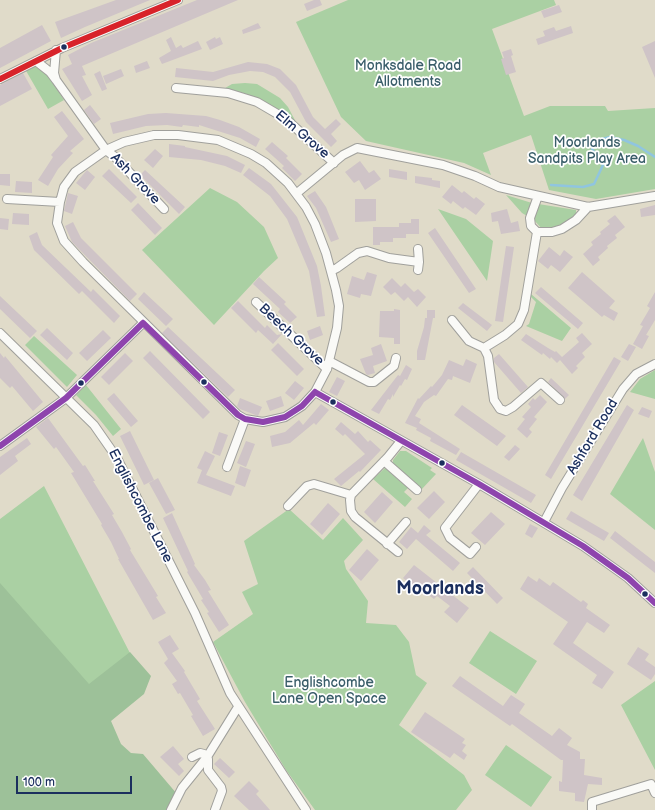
<!DOCTYPE html>
<html>
<head>
<meta charset="utf-8">
<style>
	body { margin:0 }
	#map { position:relative; width:655px; height:810px; overflow:hidden; background:#e0dbc9; font-family:"Balsamiq Sans",sans-serif }
	canvas { display:block }
	.scale { position:absolute; left:16px; top:776px; width:116px; height:18px; box-sizing:border-box; border:2px solid #1b2f5e; border-top:0; padding-left:5px; font-size:12px; line-height:14px; white-space:nowrap; color:#1b2f5e; -webkit-text-stroke:3px #fff; paint-order:stroke }
</style>
</head>
<body>
<div id="map">
<canvas width="655" height="810"></canvas>
<div class="scale">100 m</div>
</div>
<script>
const ctx = document.querySelector('canvas').getContext('2d');
ctx.lineJoin = 'round';
function fill(path, color) {
  ctx.fillStyle = color;
  ctx.fill(path, 'evenodd');
}
function poly(rows) {
  const path = new Path2D();
  for (const r of rows) {
    path.moveTo(r[0], r[1]);
    for (let i = 2; i < r.length; i += 2) path.lineTo(r[i], r[i + 1]);
  }
  return path;
}
function stroke(path, color, width, dash) {
  ctx.strokeStyle = color;
  ctx.lineWidth = width;
  ctx.lineCap = dash ? 'butt' : 'round';
  ctx.setLineDash(dash || []);
  ctx.stroke(path);
}
function write(font, color, halo, rows, align = 'center') {
  ctx.font = font + ' "Balsamiq Sans",sans-serif';
  ctx.lineWidth = 3.5;
  ctx.setLineDash([]);
  ctx.textBaseline = 'middle';
  ctx.strokeStyle = halo;
  ctx.fillStyle = color;
  for (const [text, x, y, turn = 0] of rows) {
    ctx.save();
    ctx.translate(x, y);
    ctx.rotate((+turn || 0) * Math.PI / 180);
    ctx.textAlign = isNaN(turn) ? turn : align;
    if (halo) ctx.strokeText(text, 0, 0);
    ctx.fillText(text, 0, 0);
    ctx.restore();
  }
}
const green = poly([
	[348,0,554,0,556,5,492,29,524,116,550,106,605,106,608,111,655,108,655,189,596,199,549,190,531,135,483,153,491,175,464,163,366,141,341,117,296,22],
	[34,66,48,75,64,100,48,109,25,69],
	[245,83,257,84,280,98,288,107,297,124,277,109,255,98,232,91,220,91,232,84],
	[210,188,237,202,264,227,278,258,264,271,214,325,142,250],
	[506,195,532,203,576,210,576,215,574,218,552,229,542,229,534,220,522,213],
	[438,209,466,219,493,241,487,281],
	[531,294,571,328,562,341,526,326,529,324,536,302,531,297],
	[34,336,77,375,67,387,25,345],
	[655,370,655,399,630,392,640,379],
	[86,385,121,429,113,436,96,415,76,395],
	[643,438,655,472,655,530,610,494],
	[400,451,406,451,432,468,430,470,436,474,421,490,393,463,393,460],
	[385,468,408,488,404,492,412,499,405,507,373,479],
	[44,486,132,657,75,702,0,591,0,519],
	[289,509,323,540,343,518,363,540,344,561,346,569,368,601,366,623,396,625,409,642,416,675,427,683,399,725,464,775,472,790,456,810,315,810,286,770,245,702,213,642,253,614,242,592,258,584,244,541],
	[490,631,537,661,516,694,469,663],
	[655,681,655,770,621,705],
	[506,745,552,777,531,807,485,775]
]);
const forest = poly([
	[0,583,89,684,130,652,151,676,144,694,111,721,121,744,131,753,143,754,177,794,167,810,0,810]
]);
const stream = poly([
	[551,185,583,187,594,184,603,165,592,149,593,142,598,140,610,137,624,140,638,146,655,157]
]);
const building = poly([
	[116,0,150,0,85,27,61,38,55,22],
	[197,0,238,0,82,66,86,75,82,76,92,95,82,101,62,69,72,64,68,55,91,43],
	[320,0,322,5,307,11,304,4,314,0],
	[559,5,562,12,544,18,541,11],
	[258,23,261,28,243,34,242,30],
	[42,25,51,41,0,68,0,48],
	[571,26,573,33,538,45,536,39,545,36,543,31,554,27,556,31],
	[171,37,176,48,181,45,183,48,198,41,202,49,162,64,159,58,171,51,166,40],
	[215,37,216,39,220,37,223,44,210,50,206,42],
	[655,41,655,78,642,47],
	[511,49,513,55,511,56,516,72,506,75,501,59,504,58,502,52],
	[147,61,150,68,136,73,134,66],
	[248,62,267,64,280,69,296,85,313,117,325,129,336,119,341,124,331,134,337,141,331,147,306,122,290,92,275,77,263,72,250,71,229,75,213,81,175,77,176,68,213,72],
	[121,69,124,76,106,84,103,76],
	[100,71,107,89,102,91,94,74],
	[23,73,32,89,0,106,0,85],
	[90,105,101,119,94,124,84,110],
	[62,111,84,139,70,151,73,153,58,169,48,186,38,180,53,157,51,155,68,136,54,117],
	[166,113,206,116,220,120,239,127,260,139,256,147,240,138,199,125,199,127,183,125,182,127,167,125,146,126,113,134,110,123,148,114],
	[272,142,288,156,286,158,302,174,295,181,282,168,284,166,265,149],
	[169,144,185,146,185,147,227,156,245,165,241,173,225,166,201,160,169,157],
	[155,149,163,156,153,168,144,160],
	[360,161,369,173,374,170,381,179,365,190,359,180,354,183,345,172],
	[249,168,271,184,297,217,317,266,321,286,325,316,317,317,309,271,287,219,270,196,243,175],
	[109,169,137,197,131,203,102,176],
	[389,169,407,172,407,180,389,177],
	[87,170,95,177,85,190,76,183],
	[145,170,185,207,179,214,140,175],
	[0,174,10,174,10,186,0,185],
	[415,176,432,178,432,180,440,181,440,188,415,183],
	[16,181,32,182,32,193,15,192],
	[452,185,462,193,464,191,474,199,476,197,485,204,476,215,465,207,463,209,453,201,451,204,442,197],
	[315,191,326,207,339,239,331,242,316,208,307,196],
	[68,193,78,196,72,214,64,211],
	[355,199,376,199,376,221,355,222],
	[138,203,162,228,155,235,131,210],
	[655,205,655,215,641,217,640,209],
	[507,209,511,223,518,221,520,231,501,234,498,221,492,222,491,213],
	[13,213,29,214,29,225,12,224],
	[615,215,625,227,615,235,617,238,607,246,608,248,598,257,600,260,593,266,583,254,593,245,591,242,601,234,600,232,610,224,607,221],
	[0,218,9,219,8,230,0,229],
	[411,219,419,219,419,234,406,234,406,238,393,238,393,242,380,242,380,245,373,245,373,227,399,227,399,223,411,223],
	[73,222,81,238,137,294,130,301,72,242,65,226],
	[435,228,476,289,469,293,428,233],
	[37,232,42,245,91,292,93,289,120,316,114,323,82,291,79,294,34,250,29,236],
	[506,246,514,247,503,322,495,321],
	[549,247,560,256,564,250,573,257,560,272,551,265,548,269,538,261],
	[367,272,377,275,371,296,361,294,360,298,347,294,352,276,364,280],
	[582,272,615,301,609,308,618,313,614,321,604,315,602,317,568,288],
	[259,277,286,302,284,304,297,317,290,323,278,312,280,309,253,284],
	[392,278,401,287,405,283,414,292,418,289,426,297,417,307,408,297,404,301,395,292,391,295,383,287],
	[541,287,583,323,578,329,535,293],
	[144,292,173,319,166,326,138,299],
	[655,292,655,320,646,335,649,336,642,349,633,344,643,326,640,325,650,308,647,306],
	[0,296,37,331,30,338,0,309],
	[238,301,265,328,267,325,277,335,282,334,273,344,258,330,256,333,231,308],
	[463,303,492,325,487,331,458,308],
	[394,309,400,310,400,344,394,344,394,338,379,337,380,311,394,311],
	[427,310,435,310,435,318,433,318,425,360,417,360,417,351,424,327,425,318,427,318],
	[320,326,323,335,310,340,307,331],
	[168,327,235,390,228,397,162,333],
	[47,328,73,353,67,360,40,335],
	[103,330,111,338,87,361,79,353],
	[582,333,592,344,582,353,585,357,576,366,578,368,572,374,560,360,557,363,551,357,550,359,543,353,542,355,521,340,526,334,548,348,555,352,556,351,562,357,579,342,576,338],
	[278,343,304,369,297,376,271,350],
	[381,344,387,361,373,366,375,373,368,375,366,374,360,359,373,355,371,348],
	[629,344,636,347,628,361,621,357],
	[150,351,210,412,203,419,143,358],
	[0,353,4,358,5,356,43,402,33,411,12,386,10,388,0,378],
	[125,353,133,361,109,385,101,377],
	[499,354,528,387,521,393,494,362,494,358],
	[614,357,621,361,551,479,545,475],
	[466,359,477,364,470,383,453,376,452,380,448,379,436,396,434,395,424,402,415,416,421,419,419,423,460,449,456,455,430,441,431,438,416,430,417,428,405,423,418,398,419,399,431,386,432,387,442,375,449,360,463,366],
	[406,365,412,369,407,380,405,379,401,386,400,385,393,397,393,394,390,400,388,399,379,414,371,410,398,375,400,376],
	[337,377,345,381,337,396,329,392],
	[551,378,569,395,565,399,548,382],
	[295,381,304,388,294,400,285,393],
	[114,393,138,421,131,427,107,399],
	[540,395,547,402,534,417,537,419,529,429,532,432,527,438,517,429,525,419,522,417,531,407,528,404,533,398,535,400],
	[281,396,284,406,270,411,266,401],
	[240,398,262,407,258,416,240,409,237,406],
	[321,404,329,410,316,425,314,423,290,443,272,447,270,436,285,432,299,420,303,425],
	[462,405,506,436,497,446,454,415],
	[627,405,634,410,582,501,573,495],
	[642,407,652,411,649,418,638,414],
	[48,418,83,466,85,465,95,481,93,481,114,514,112,515,122,532,131,549,130,550,158,596,156,597,166,613,153,620,118,559,119,559,111,542,101,525,102,524,71,473,74,472,56,447,54,449,36,427],
	[341,422,355,434,358,431,368,442,370,440,381,450,360,472,359,471,341,486,334,479,365,454,345,434,343,436,335,429],
	[130,431,154,480,144,485,120,436],
	[219,432,228,435,220,456,212,453],
	[27,438,31,444,15,456,18,461,0,475,0,457],
	[246,441,255,444,246,467,237,463],
	[515,445,520,449,509,461,504,457],
	[205,451,215,456,206,475,235,486,231,496,197,483,202,470,197,468],
	[461,452,536,495,531,503,456,460],
	[240,466,251,470,245,487,235,483],
	[158,478,175,510,166,514,149,483],
	[434,491,445,502,429,519,417,508],
	[382,492,393,502,375,523,364,512],
	[328,503,340,514,322,535,310,524],
	[571,511,609,533,604,541,566,519],
	[491,512,505,524,485,545,471,533],
	[172,513,195,564,194,565,205,580,211,590,208,591,229,625,219,632,207,613,209,612,201,600,203,599,187,572,188,571,163,518],
	[530,524,538,528,532,538,525,534],
	[424,525,431,531,426,535,460,563,453,571,416,539,407,549,399,542,411,527,418,533],
	[615,531,655,562,655,573,610,538],
	[367,549,379,560,361,581,349,570],
	[414,565,469,608,457,623,444,612,450,606,437,596,434,599,427,594,425,596,403,578],
	[473,567,503,598,497,604,467,573],
	[528,576,537,582,539,578,550,586,553,582,581,602,583,600,588,604,586,608,610,625,604,633,587,622,573,643,614,672,602,689,592,683,597,675,553,644,568,622,520,589],
	[170,635,179,649,172,653,185,671,184,672,200,699,197,701,215,729,203,736,191,716,193,715,180,693,178,694,172,684,177,681,164,663,168,659,158,642],
	[638,647,649,654,645,660,655,667,655,674,651,680,627,664],
	[460,676,503,706,511,695,525,704,519,713,552,736,559,728,572,738,567,745,580,752,580,759,585,759,584,775,602,778,602,785,588,784,584,802,575,801,575,793,559,791,559,781,562,782,563,760,561,760,512,724,510,726,452,686],
	[425,712,465,739,462,743,466,745,462,751,467,755,464,760,454,753,450,758,411,732],
	[173,746,184,759,178,764,184,771,179,776,160,757],
	[220,758,235,772,229,778,214,764],
	[249,781,259,791,256,794,270,810,249,810,234,796]
]);
const minor = poly([
	[36,61,50,72,56,80,54,73,56,50],
	[0,79,62,48,178,0],
	[56,80,106,150,115,157,164,209],
	[176,88,228,93,257,102,286,119,334,163],
	[154,135,178,135,218,140,251,154,266,163,288,183,306,207,315,224,326,253,336,290,339,306,337,328,327,369,315,392,302,406,285,417,263,422,245,419,238,415,83,262,64,241,57,223,60,202,64,187,75,172,106,150,124,142,154,135],
	[297,193,343,155,357,148,443,165,475,176,499,187,588,207,655,196],
	[538,196,530,218,531,226,537,232,552,232,562,229,576,220,588,207],
	[7,199,60,202],
	[537,232,524,310,518,324,505,335,484,348,488,356,494,400,500,409,506,411,513,407,541,383,560,400],
	[418,249,419,262],
	[331,271,337,268,358,253,367,251,389,258,419,262,418,270],
	[256,302,327,369],
	[452,320,469,341,484,348],
	[0,333,94,425,117,458,195,613,230,693,306,810],
	[329,361,369,382,374,382,394,366,396,358],
	[315,392,479,484,583,546,628,578,655,603],
	[0,446,66,398,143,323],
	[384,461,417,490],
	[227,467,245,419],
	[288,506,307,486,314,484,351,495],
	[544,522,562,488,623,389,636,374,655,364],
	[387,544,406,522],
	[476,547,470,554,450,538,445,528,479,484],
	[398,552,355,517,351,511,350,500,351,495,388,457,401,441],
	[192,757,200,753,204,754,208,759,208,770,221,787,222,791,215,810],
	[171,810,182,788,207,757,238,707],
	[592,810,592,802,651,784,655,793]
]);
const bus1 = poly([
	[143,323,238,415,245,419,263,422,285,417,302,406,315,392],
	[315,392,479,484,583,546,628,578,655,603],
	[0,446,66,398,143,323]
]);
const bus2 = poly([
	[0,79,62,48,178,0]
]);
const markers = [
	[64,47,3.5,"#1b2f5e"],
	[204,382,3.5,"#1b2f5e"],
	[81,383,3.5,"#1b2f5e"],
	[333,402,3.5,"#1b2f5e"],
	[442,463,3.5,"#1b2f5e"],
	[645,594,3.5,"#1b2f5e"]
];
const parkNames = [
	["Monksdale Road",408,66],
	["Allotments",408,82],
	["Moorlands",587,143],
	["Sandpits Play Area",587,159],
	["Englishcombe",329,683],
	["Lane Open Space",329,699]
];
const streetNames = [
	["Elm Grove",302,135,40],
	["Ash Grove",135,179,46],
	["Beech Grove",291,335,43],
	["Ashford Road",593,437,-59],
	["Englishcombe Lane",140,506,63]
];
const districtNames = [
	["Moorlands",440,589]
];
fill(green, '#aad0a3');
fill(forest, '#9dc199');
stroke(stream, '#90c5df', 2.5);
fill(building, '#cfc4c7');
stroke(minor, '#a0a09c', 10);
stroke(minor, '#fafaf7', 8);
stroke(bus1, '#8e44ad', 6);
stroke(bus2, '#d8232a', 6);
for (const [x, y, r, color] of markers) {
  const dot = new Path2D();
  dot.arc(x, y, r, 0, 2 * Math.PI);
  ctx.fillStyle = color;
  ctx.fill(dot);
  stroke(dot, '#fff', 1.5);
}
write('14px', '#395d69', '#fff', parkNames);
write('14px', '#1b2f5e', '#fff', streetNames);
write('bold 18px', '#1b2f5e', '#fff', districtNames);
</script>
</body>
</html>
